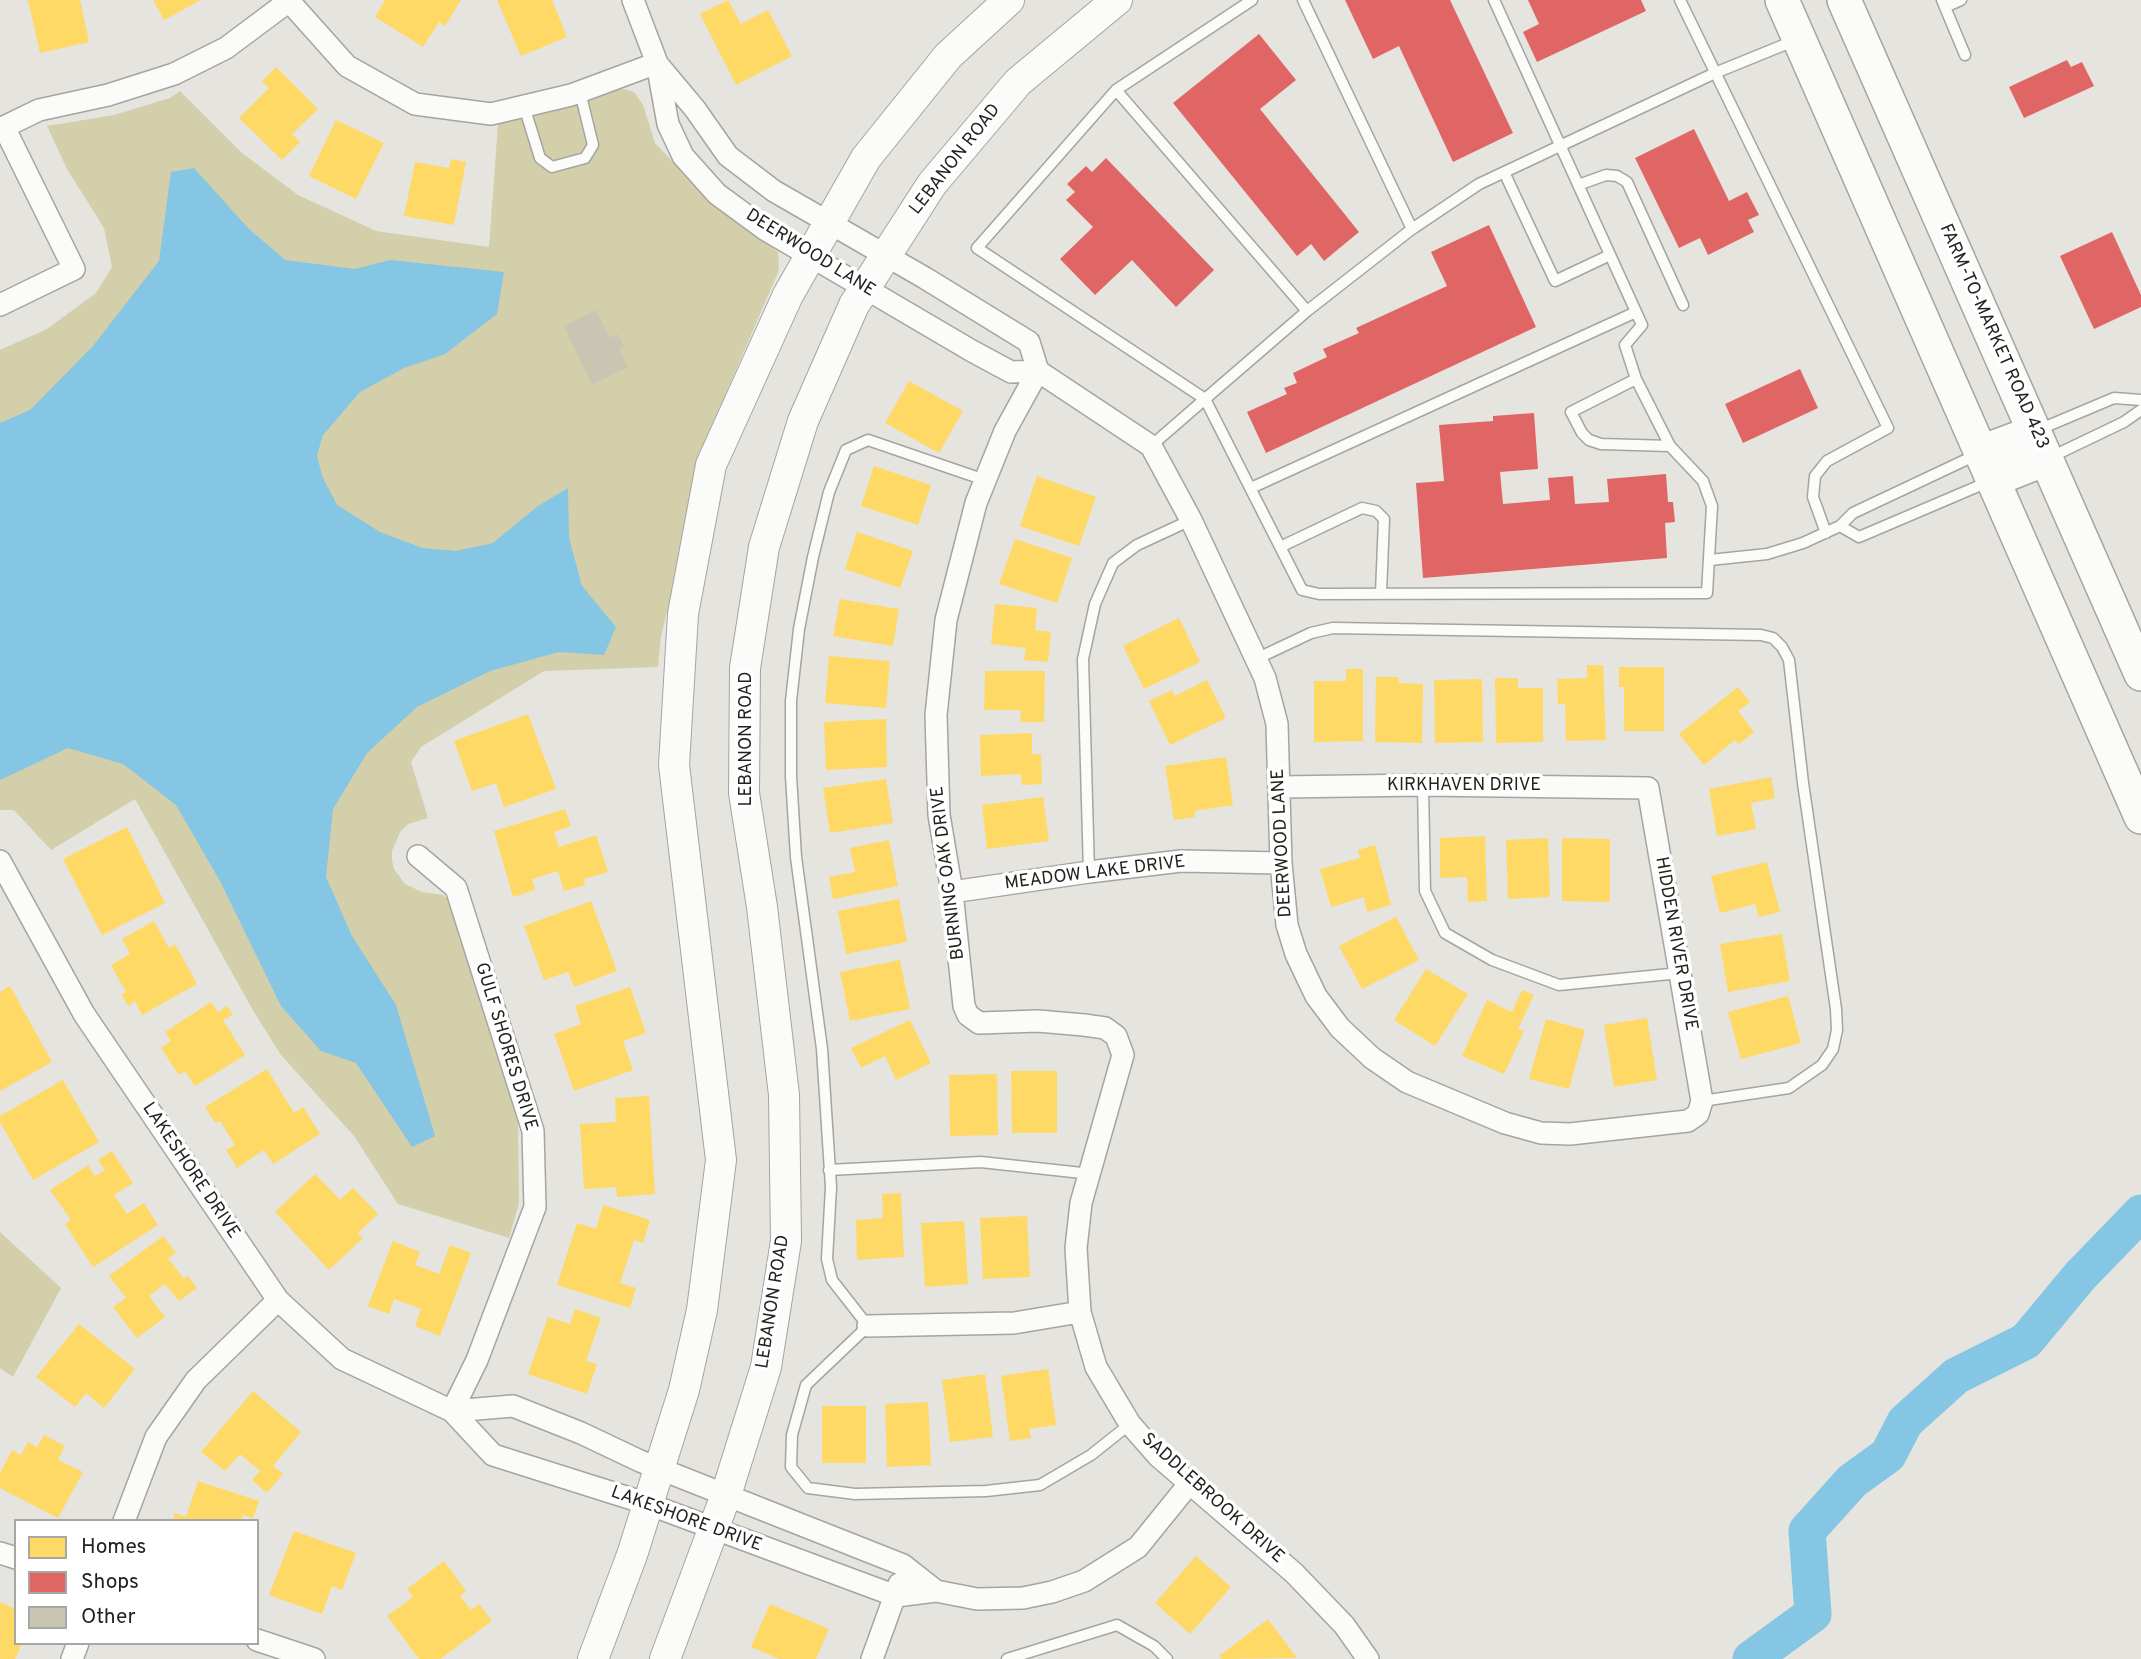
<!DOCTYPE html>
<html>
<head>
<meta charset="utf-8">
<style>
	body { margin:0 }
	#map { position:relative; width:2141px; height:1659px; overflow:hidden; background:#e5e4de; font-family:Overpass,sans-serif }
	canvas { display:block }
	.legend { position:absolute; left:14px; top:1519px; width:245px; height:126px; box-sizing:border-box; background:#fff; border:2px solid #a7a7a5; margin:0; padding:9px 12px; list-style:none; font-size:21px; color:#22221e }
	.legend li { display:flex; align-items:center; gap:14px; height:35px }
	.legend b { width:35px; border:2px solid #a7a7a5 }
</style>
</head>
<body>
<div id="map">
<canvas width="2141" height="1659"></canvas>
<ul class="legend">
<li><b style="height:19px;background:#ffd966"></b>Homes</li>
<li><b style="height:19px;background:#e06666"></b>Shops</li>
<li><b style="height:19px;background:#c8c6b3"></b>Other</li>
</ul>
</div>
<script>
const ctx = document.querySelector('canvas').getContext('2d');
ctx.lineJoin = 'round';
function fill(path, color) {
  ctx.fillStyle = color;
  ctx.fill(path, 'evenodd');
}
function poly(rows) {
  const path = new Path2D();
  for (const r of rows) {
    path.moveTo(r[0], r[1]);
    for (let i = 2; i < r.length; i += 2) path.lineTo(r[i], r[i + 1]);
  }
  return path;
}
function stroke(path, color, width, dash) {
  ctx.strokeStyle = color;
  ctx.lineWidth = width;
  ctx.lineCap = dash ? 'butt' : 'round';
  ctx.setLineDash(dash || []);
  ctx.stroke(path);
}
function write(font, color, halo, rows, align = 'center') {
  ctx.font = font + ' Overpass,sans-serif';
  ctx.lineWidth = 7;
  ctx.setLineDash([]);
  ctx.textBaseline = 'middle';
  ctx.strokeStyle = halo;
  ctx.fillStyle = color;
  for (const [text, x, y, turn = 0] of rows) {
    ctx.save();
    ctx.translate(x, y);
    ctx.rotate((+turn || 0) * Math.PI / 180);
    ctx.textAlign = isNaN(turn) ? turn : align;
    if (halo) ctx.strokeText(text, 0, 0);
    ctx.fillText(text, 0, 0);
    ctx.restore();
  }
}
const green = poly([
	[620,88,634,92,643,105,655,143,692,182,778,252,779,270,726,393,702,469,661,636,658,667,544,671,421,747,411,762,428,818,408,824,400,832,392,851,392,860,394,869,405,884,422,892,443,895,451,902,479,983,518,1124,519,1203,509,1238,398,1204,354,1136,281,1055,254,1012,135,799,51,850,14,810,0,810,0,350,47,329,96,293,112,267,104,228,67,169,47,126,114,115,170,98,180,91,242,153,298,195,376,231,489,247,498,124],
	[0,1232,61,1288,13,1377,0,1368]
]);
const water = poly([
	[194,168,248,228,285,260,355,269,390,260,504,272,497,314,445,354,404,368,360,392,323,435,317,455,322,476,337,505,380,532,422,548,456,551,493,543,538,506,568,488,569,538,582,586,616,627,604,655,559,652,490,671,417,707,367,753,333,809,326,877,352,936,396,1005,435,1136,412,1147,356,1063,321,1051,281,1006,220,881,176,805,123,764,68,748,0,780,0,423,30,410,93,346,159,261,171,172]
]);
const homes = poly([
	[28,0,80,0,89,42,40,53],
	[153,0,201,0,164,20],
	[385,0,461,0,445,26,439,22,423,47,375,17],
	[497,0,552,0,567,37,521,56],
	[728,0,741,24,768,10,792,56,736,85,700,14],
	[276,67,318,109,292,134,300,142,282,160,239,118,269,88,262,81],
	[336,120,384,143,356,199,309,176],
	[451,159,466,162,454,225,404,216,415,162,449,168],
	[909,381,963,411,939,453,885,423],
	[874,466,931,485,918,525,861,506],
	[1037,476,1096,497,1079,546,1020,526],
	[857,532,913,551,900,588,845,569],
	[1015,539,1072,558,1057,603,999,584],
	[840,599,899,609,893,646,833,636],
	[995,604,1037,608,1035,630,1051,632,1048,662,1024,660,1026,648,991,644],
	[1179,618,1200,662,1144,689,1123,646],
	[829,656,890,661,886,708,825,703],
	[1587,665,1603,665,1606,740,1566,741,1565,704,1558,704,1557,679,1587,678],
	[1619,667,1664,667,1664,731,1624,731,1624,687,1619,687],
	[1346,669,1363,669,1363,741,1314,742,1314,681,1346,681],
	[985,671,1045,671,1044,722,1020,722,1021,710,984,710],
	[1376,677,1399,677,1399,683,1423,684,1422,743,1375,742],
	[1495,678,1518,678,1518,688,1543,688,1543,742,1496,743],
	[1482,679,1483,742,1435,743,1434,680],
	[1207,680,1226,718,1170,745,1149,701,1172,690,1175,696],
	[1738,687,1750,702,1738,711,1754,732,1739,744,1735,740,1704,765,1679,734],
	[528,714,556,789,504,807,496,783,472,791,454,741],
	[886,719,887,767,826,770,824,722],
	[1032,733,1032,754,1041,754,1042,784,1022,785,1021,774,981,776,980,735],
	[1226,757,1233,805,1194,811,1195,817,1174,820,1165,766],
	[1771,777,1775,798,1751,803,1756,829,1717,836,1709,789],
	[886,779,893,823,830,833,823,788],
	[1043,797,1049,841,987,849,982,805],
	[565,809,571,826,554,832,559,847,596,835,608,872,584,879,585,885,564,891,558,871,532,879,535,890,513,897,494,831],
	[127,827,165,903,102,935,63,859],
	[1485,836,1487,901,1468,902,1467,877,1440,878,1440,838],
	[1548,838,1550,897,1508,899,1506,840],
	[1562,838,1610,839,1610,902,1562,901],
	[889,840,898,886,833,899,829,877,855,872,850,848],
	[1375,845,1391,905,1367,912,1364,897,1331,907,1320,869,1360,858,1358,850],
	[1767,862,1780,912,1759,917,1755,904,1720,913,1711,876],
	[899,899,907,942,846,954,838,911],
	[591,901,617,971,574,987,568,972,544,980,524,926],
	[1396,917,1419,960,1362,989,1339,946],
	[154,921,169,948,175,944,197,984,142,1015,135,1001,128,1006,121,994,126,992,111,965,130,954,122,939],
	[1782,934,1790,981,1728,992,1720,944],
	[900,960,910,1009,850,1021,840,972],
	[1426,969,1468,994,1435,1046,1394,1020],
	[10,986,52,1062,0,1091,0,992],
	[630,987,646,1033,623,1041,633,1070,574,1091,554,1034,581,1024,575,1006],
	[1522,990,1534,995,1518,1029,1524,1031,1504,1074,1462,1056,1487,1000,1512,1012],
	[1788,996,1801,1043,1741,1059,1728,1012],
	[211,1002,218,1012,227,1006,233,1015,223,1020,245,1055,195,1086,185,1071,179,1075,161,1048,171,1041,165,1032],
	[1647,1018,1657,1080,1614,1087,1604,1025],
	[1546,1019,1585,1030,1569,1089,1529,1079],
	[910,1020,931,1063,896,1080,885,1056,861,1068,851,1048],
	[267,1069,294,1113,303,1107,320,1134,273,1164,264,1150,237,1168,226,1150,235,1145,220,1121,215,1123,205,1107],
	[1011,1071,1057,1071,1057,1133,1012,1133],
	[997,1074,998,1135,950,1136,949,1075],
	[63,1080,99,1142,33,1180,0,1122,0,1116],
	[649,1096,655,1194,617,1197,616,1187,584,1189,580,1124,616,1122,615,1098],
	[112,1151,133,1183,114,1195,127,1214,144,1203,158,1225,93,1267,65,1224,71,1220,50,1190,88,1165,95,1176,105,1170,98,1160],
	[315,1174,340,1200,353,1188,378,1214,358,1233,363,1238,329,1270,275,1212],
	[901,1193,904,1257,857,1260,856,1220,883,1218,882,1194],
	[603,1205,650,1220,643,1243,634,1240,620,1283,636,1288,630,1308,557,1285,577,1223,596,1229],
	[1027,1216,1030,1277,983,1279,980,1218],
	[964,1221,968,1284,925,1287,921,1223],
	[163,1236,176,1253,168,1258,184,1279,188,1276,197,1288,179,1301,165,1284,149,1296,165,1317,137,1338,113,1307,126,1298,109,1276],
	[393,1241,420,1252,415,1265,439,1274,450,1245,471,1253,440,1336,415,1326,421,1309,394,1299,389,1314,368,1306],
	[575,1309,601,1318,586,1361,597,1364,587,1394,528,1374,548,1317,570,1324],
	[79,1324,135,1369,104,1408,86,1393,75,1407,36,1377],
	[1048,1369,1056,1425,1029,1429,1031,1438,1010,1441,1001,1376],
	[985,1374,993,1437,950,1442,942,1380],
	[253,1391,301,1432,273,1466,283,1474,267,1493,252,1480,260,1471,240,1454,225,1471,201,1452],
	[928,1402,931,1465,887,1467,885,1404],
	[822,1406,866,1406,866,1463,822,1463],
	[44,1435,65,1446,58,1460,83,1472,58,1518,0,1488,0,1473,12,1450,21,1455,28,1442,37,1447],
	[198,1481,259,1501,253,1518,243,1515,241,1521,172,1521,175,1513,186,1517],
	[294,1531,356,1553,342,1590,332,1586,322,1614,269,1595],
	[1196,1556,1231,1587,1190,1634,1155,1603],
	[444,1561,466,1591,460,1596,471,1610,479,1604,492,1621,440,1659,419,1659,387,1616,413,1597,407,1589],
	[0,1602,16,1609,16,1643,22,1643,15,1659,0,1659],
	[770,1604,829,1629,816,1659,779,1659,751,1647],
	[1268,1619,1297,1658,1222,1659,1219,1656]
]);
const shops = poly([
	[1345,0,1450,0,1513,133,1453,162,1399,46,1373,59],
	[1528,0,1641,0,1646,11,1537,62,1523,32,1539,24],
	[1259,34,1296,80,1260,109,1359,232,1324,261,1311,244,1297,256,1173,103],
	[2067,60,2071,67,2082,62,2094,86,2024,118,2009,87],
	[1694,129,1729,201,1747,192,1759,215,1748,220,1754,232,1708,255,1700,238,1679,248,1635,158],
	[1106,158,1214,270,1176,307,1132,260,1095,295,1060,259,1093,227,1066,200,1075,192,1067,184,1086,166,1092,172],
	[1489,225,1536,327,1266,453,1247,412,1287,394,1284,388,1297,383,1293,373,1327,357,1323,349,1359,333,1356,328,1447,286,1431,252],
	[2112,232,2141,295,2141,307,2094,329,2060,256],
	[1800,369,1818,408,1743,443,1725,404],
	[1534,413,1538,469,1500,472,1503,504,1550,500,1548,478,1573,476,1575,504,1609,502,1607,479,1666,474,1668,502,1673,502,1675,522,1665,523,1667,558,1423,578,1416,483,1444,481,1439,425,1493,421,1493,416]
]);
const river = poly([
	[1751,1659,1813,1614,1807,1531,1852,1481,1888,1455,1905,1422,1956,1376,2026,1341,2080,1276,2141,1213]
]);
const building = poly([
	[596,310,610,338,618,334,624,346,619,349,628,367,592,385,564,326]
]);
const service = poly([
	[1303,0,1412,229],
	[1680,0,1888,428,1827,461,1815,476,1813,497,1826,533],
	[1942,0,1965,55],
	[1945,7,1961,0],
	[1116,90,1307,311,1205,399,977,248,1116,90,1252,0],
	[524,106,540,158,552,167,585,158,593,145,580,92],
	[1504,172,1555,281,1610,255],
	[1578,185,1606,175,1617,176,1627,182,1683,305],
	[1307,311,1412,229,1479,184,1715,73,1796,40],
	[1636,379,1571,412,1582,433,1589,440,1601,444,1670,446],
	[2038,430,2114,398,2141,400],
	[1151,446,1205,399,1302,590,1319,594,1707,593,1712,506,1703,481,1670,446,1636,379,1625,345,1642,325,1494,0],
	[2049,458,2124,422,2141,410],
	[985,480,868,440,846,450,829,492,813,557,799,629,791,701,791,776,796,857,822,1049,831,1187,827,1259,832,1280,868,1326,806,1385,792,1435,791,1467,808,1488,855,1494,986,1491,1040,1485,1091,1455,1130,1424],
	[1251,488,1636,312],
	[1840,526,1859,537,1988,482],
	[1280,547,1362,508,1376,511,1384,519,1381,593],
	[1710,560,1767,554,1803,543,1840,526,1853,513,1976,455],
	[1256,659,1311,633,1333,628,1761,635,1773,638,1782,647,1789,660,1803,783,1836,1009,1837,1030,1833,1049,1822,1065,1789,1088,1702,1101],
	[1423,785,1425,891,1445,933,1492,960,1559,985,1680,973],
	[1089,872,1083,659,1095,604,1113,563,1137,545,1191,520],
	[829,1170,981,1162,1091,1174],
	[1007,1659,1117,1625,1154,1646,1167,1659]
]);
const minor = poly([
	[288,0,347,66,415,104,491,114,571,95,657,63],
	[633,0,657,63,668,124,683,156,717,194,766,230,972,351,1011,372,1038,371,1151,446,1191,520,1265,678,1277,724,1281,863,1287,925,1296,954,1316,996,1340,1028,1372,1058,1407,1082,1505,1123,1541,1133,1570,1134,1688,1121,1698,1114,1702,1101,1648,788,1423,785,1280,787],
	[659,66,695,109,728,156,774,191,925,278,1029,342,1038,371],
	[0,305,74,269,4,127,39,110,108,95,174,74,226,48,289,1],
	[1038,371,1005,431,976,503,946,620,936,715,939,815,952,892,964,1006,968,1015,979,1023,1038,1021,1084,1025,1105,1028,1116,1036,1123,1055,1081,1203,1076,1248,1080,1312,1096,1367,1130,1424,1159,1457,1294,1573,1344,1625,1368,1659],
	[418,856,456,888,533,1131,535,1207,477,1360,452,1411],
	[0,861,84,1014,278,1300,342,1359,452,1411,493,1455,648,1504,896,1596,936,1591,977,1599,1023,1598,1052,1592,1084,1581,1138,1547,1189,1484],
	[952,892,1089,872,1181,861,1281,863],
	[868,1326,1014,1323,1080,1312],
	[452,1411,513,1406,581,1433,640,1461,903,1565,936,1591],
	[124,1521,156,1437,196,1380,278,1300],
	[0,1553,16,1558],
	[257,1640,314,1659],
	[72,1659,78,1643],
	[872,1659,899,1584]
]);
const secondary = poly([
	[593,1659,632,1555,684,1390,702,1310,721,1160,674,765,683,614,711,465,788,295,866,158,948,56,1009,0],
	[665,1659,726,1495,766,1367,786,1241,784,1095,762,907,744,793,745,668,764,547,803,421,854,305,932,184,1018,82,1117,0]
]);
const primary = poly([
	[1782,0,2141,817],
	[1844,0,2141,674],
	[1981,452,2035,432],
	[1993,480,2046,459]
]);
const streetNames = [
	["LEBANON ROAD",956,160,-52],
	["DEERWOOD LANE",810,254,32],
	["FARM-TO-MARKET ROAD 423",1993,337,66],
	["LEBANON ROAD",747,739,-90],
	["KIRKHAVEN DRIVE",1464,786],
	["DEERWOOD LANE",1283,843,-93],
	["BURNING OAK DRIVE",949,873,-97],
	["MEADOW LAKE DRIVE",1095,874,-7],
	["HIDDEN RIVER DRIVE",1675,944,80],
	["GULF SHORES DRIVE",505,1047,73],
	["LAKESHORE DRIVE",190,1171,56],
	["LEBANON ROAD",774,1302,-81],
	["SADDLEBROOK DRIVE",1212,1499,42],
	["LAKESHORE DRIVE",686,1520,20]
];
fill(green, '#d2cfaa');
fill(water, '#84c6e3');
fill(homes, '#ffd966');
fill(shops, '#e06666');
stroke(river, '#84c6e3', 37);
fill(building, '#c8c6b3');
stroke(service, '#a5a4a0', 13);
stroke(minor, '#a5a4a0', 24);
stroke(secondary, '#a5a4a0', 32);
stroke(primary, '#a5a4a0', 36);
stroke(service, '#fbfbfa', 10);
stroke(minor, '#fbfbfa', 21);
stroke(secondary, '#fbfbfa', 30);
stroke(primary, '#fbfbfa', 33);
write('18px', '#22221e', '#fff', streetNames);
</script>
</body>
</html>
